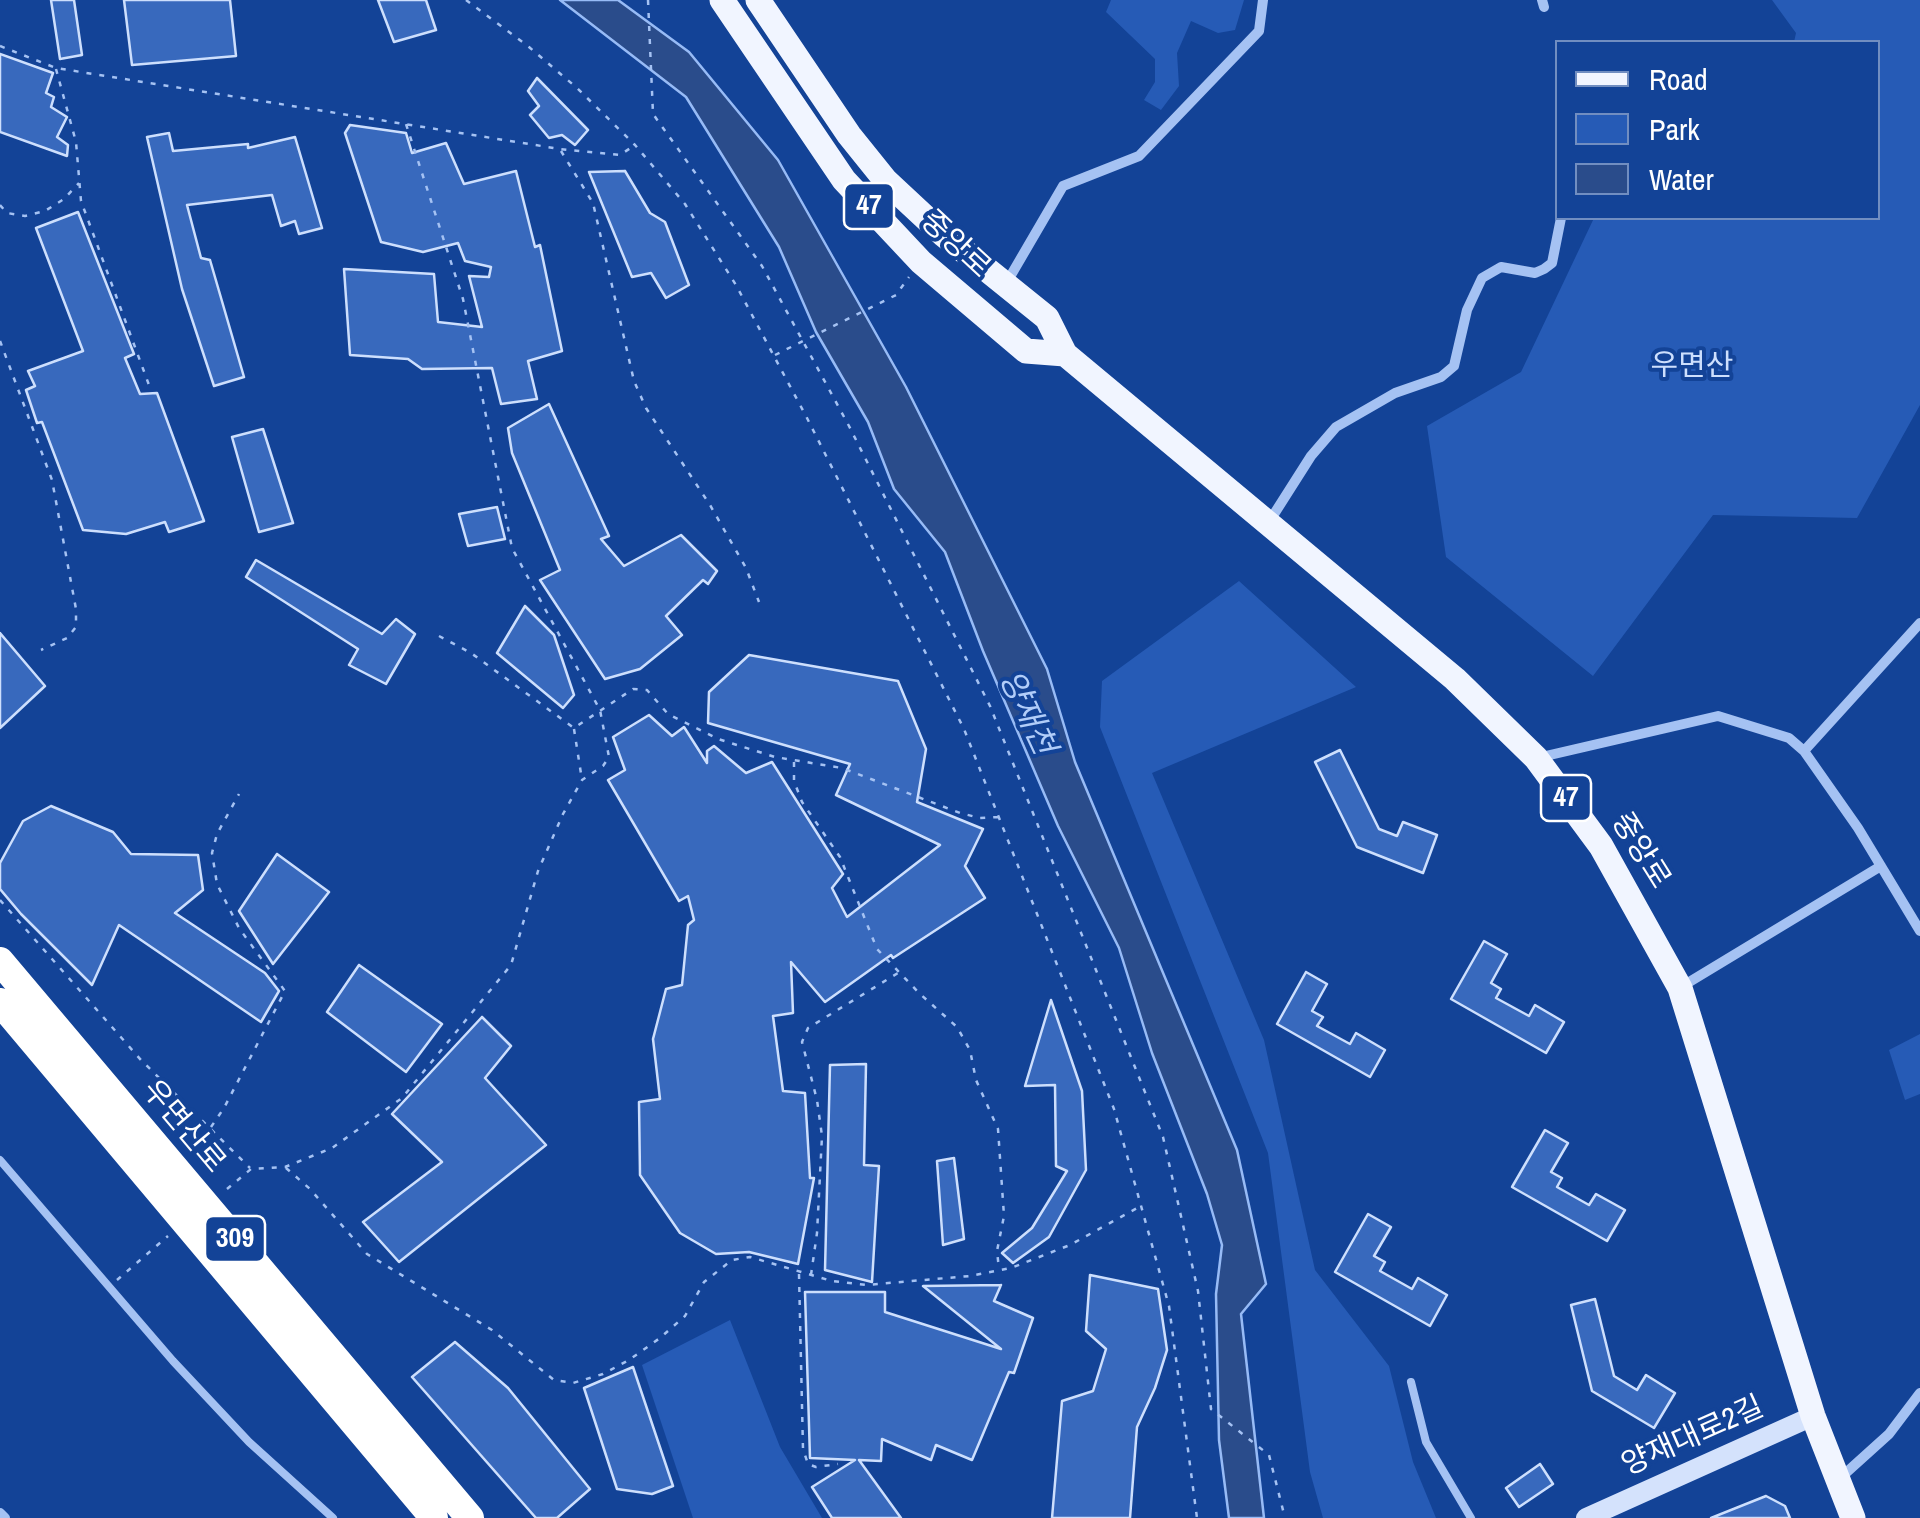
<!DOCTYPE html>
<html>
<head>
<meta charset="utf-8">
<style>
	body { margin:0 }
	#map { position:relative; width:1920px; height:1518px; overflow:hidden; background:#134397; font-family:"Archivo Narrow",sans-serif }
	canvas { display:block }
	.legend { position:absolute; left:1555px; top:40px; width:325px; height:180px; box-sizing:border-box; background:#134397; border:2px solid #718ec1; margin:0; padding:12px 18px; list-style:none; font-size:30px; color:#fff }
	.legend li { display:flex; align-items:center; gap:20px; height:50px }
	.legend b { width:50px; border:2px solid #718ec1 }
</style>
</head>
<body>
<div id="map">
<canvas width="1920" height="1518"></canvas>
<ul class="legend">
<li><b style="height:12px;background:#f1f5ff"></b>Road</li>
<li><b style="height:28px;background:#265bb6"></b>Park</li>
<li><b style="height:28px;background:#2a4c8b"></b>Water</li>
</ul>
</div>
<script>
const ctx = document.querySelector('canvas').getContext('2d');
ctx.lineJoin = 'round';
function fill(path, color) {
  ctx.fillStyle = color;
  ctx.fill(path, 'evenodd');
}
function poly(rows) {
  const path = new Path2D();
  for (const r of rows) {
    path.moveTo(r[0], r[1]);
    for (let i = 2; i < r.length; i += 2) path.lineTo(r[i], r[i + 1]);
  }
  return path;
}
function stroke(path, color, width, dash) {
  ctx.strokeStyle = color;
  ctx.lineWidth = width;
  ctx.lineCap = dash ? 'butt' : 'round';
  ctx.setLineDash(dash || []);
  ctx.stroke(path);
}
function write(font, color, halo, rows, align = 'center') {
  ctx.font = font + ' "Archivo Narrow","Noto Sans KR",sans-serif';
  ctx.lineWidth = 8;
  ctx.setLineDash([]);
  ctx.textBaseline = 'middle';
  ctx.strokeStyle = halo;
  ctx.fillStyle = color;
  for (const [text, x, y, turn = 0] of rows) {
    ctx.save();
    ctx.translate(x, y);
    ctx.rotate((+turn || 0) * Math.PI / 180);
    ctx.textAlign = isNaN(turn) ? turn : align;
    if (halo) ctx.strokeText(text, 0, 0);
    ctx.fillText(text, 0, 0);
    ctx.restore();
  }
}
const green = poly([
	[1111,0,1244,0,1235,30,1218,33,1191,21,1177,53,1179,86,1161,110,1144,100,1155,82,1155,59,1106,12],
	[1772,0,1920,0,1920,405,1857,518,1713,515,1593,676,1446,557,1427,426,1521,372,1594,218,1878,218,1878,42,1794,42,1796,33],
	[1239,581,1356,687,1152,773,1264,1040,1315,1270,1389,1366,1413,1462,1436,1518,1323,1518,1310,1472,1268,1153,1100,727,1102,681],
	[1920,1034,1920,1094,1905,1100,1889,1050],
	[730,1320,780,1447,822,1518,693,1518,642,1365]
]);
const water = poly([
	[560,0,618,0,689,52,778,160,906,387,1047,669,1075,762,1237,1150,1266,1284,1241,1314,1264,1518,1229,1518,1219,1440,1216,1294,1222,1245,1207,1194,1152,1053,1119,948,1058,826,983,651,945,552,894,489,868,422,816,332,779,247,686,97,560,0]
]);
const building = poly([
	[51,0,74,0,82,55,60,59,51,0],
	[124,0,230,0,236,56,132,65,124,0],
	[378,0,426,0,436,30,394,42,378,0],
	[0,54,53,73,46,93,54,97,51,107,67,117,57,137,68,145,67,156,0,132,0,54],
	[537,78,588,130,575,145,562,135,549,138,530,115,539,106,528,91,537,78],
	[350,125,406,133,412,153,446,143,464,184,516,171,535,247,540,245,562,351,528,361,537,399,501,404,492,368,422,369,408,359,350,355,344,269,434,274,438,322,482,327,469,276,489,277,491,267,465,261,458,243,423,252,381,242,345,133,350,125],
	[169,133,173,151,248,144,248,148,295,137,322,228,299,234,295,221,281,226,272,195,187,205,201,258,210,260,244,377,214,386,182,289,147,137,169,133],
	[625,171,650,213,665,222,689,285,666,298,651,273,632,277,589,172,625,171],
	[78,212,134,354,125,358,140,394,157,393,204,521,169,532,165,522,126,534,83,530,42,422,37,423,26,390,35,386,28,371,83,351,36,228,78,212],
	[549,404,609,536,601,539,624,566,681,535,717,571,708,584,703,580,666,616,682,635,640,669,605,679,540,580,560,570,512,453,508,428,549,404],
	[263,429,293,523,259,532,232,437,263,429],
	[497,507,505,539,468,546,459,514,497,507],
	[256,560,382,634,396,619,415,634,386,684,349,665,358,649,246,577,256,560],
	[525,606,554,635,574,695,563,708,497,653,525,606],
	[0,633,45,686,0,728,0,633],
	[749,655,898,681,926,749,917,802,983,829,965,866,985,898,893,958,891,955,825,1002,791,962,793,1013,773,1016,783,1091,805,1093,810,1178,814,1178,798,1264,749,1252,716,1254,680,1233,640,1175,639,1102,660,1099,653,1039,666,989,682,985,688,925,694,920,688,896,679,901,608,780,625,770,613,737,649,715,672,736,684,727,707,763,707,751,714,746,746,773,772,762,843,874,832,888,847,917,940,845,836,795,850,764,708,723,709,692,749,655],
	[1340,750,1379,829,1397,836,1403,822,1437,835,1423,873,1357,847,1315,762,1340,750],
	[51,806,113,832,131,854,198,855,203,890,175,913,265,973,279,991,261,1022,119,925,92,985,21,914,0,889,0,863,23,821,51,806],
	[277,854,329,892,273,964,239,911,277,854],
	[1484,941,1507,954,1491,983,1501,989,1496,998,1529,1016,1535,1005,1564,1022,1546,1053,1451,999,1484,941],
	[359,965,442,1024,406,1072,327,1012,359,965],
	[1306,972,1327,984,1312,1011,1323,1017,1317,1026,1350,1044,1356,1033,1385,1050,1370,1077,1277,1024,1306,972],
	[1051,1000,1082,1091,1086,1170,1049,1237,1013,1263,1002,1253,1032,1228,1067,1171,1056,1166,1055,1085,1025,1086,1051,1000],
	[482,1017,511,1046,485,1078,546,1145,399,1262,363,1222,442,1162,392,1114,482,1017],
	[866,1064,864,1165,879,1166,872,1282,825,1270,830,1065,866,1064],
	[1545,1130,1568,1143,1551,1172,1562,1178,1557,1187,1589,1205,1596,1194,1625,1210,1607,1241,1512,1187,1545,1130],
	[954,1158,964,1239,943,1245,937,1161,954,1158],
	[1368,1214,1391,1227,1374,1256,1385,1262,1380,1271,1412,1289,1418,1278,1447,1295,1430,1326,1335,1272,1368,1214],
	[1090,1275,1158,1289,1167,1350,1155,1388,1137,1427,1130,1518,1052,1518,1062,1401,1093,1391,1106,1349,1086,1331,1090,1275],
	[1001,1285,994,1301,1033,1318,1014,1373,1009,1372,972,1460,936,1445,931,1460,882,1439,881,1461,859,1460,901,1518,832,1518,812,1487,855,1460,810,1458,805,1292,885,1292,885,1312,1001,1349,923,1286,1001,1285],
	[1595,1299,1614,1376,1637,1390,1646,1375,1675,1393,1654,1428,1592,1391,1571,1305,1595,1299],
	[455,1342,508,1388,590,1489,557,1518,536,1518,412,1377,455,1342],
	[633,1367,673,1486,652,1494,617,1489,584,1388,633,1367],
	[1540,1464,1553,1484,1519,1507,1506,1488,1540,1464],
	[1766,1496,1785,1506,1790,1518,1711,1518,1766,1496]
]);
const path = poly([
	[466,0,529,47,577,88,635,145,685,204,736,285,807,418,964,729,1114,1109,1169,1306,1197,1518],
	[648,0,653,114,762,266,849,426,990,706,1163,1137,1198,1291,1211,1409,1269,1455,1285,1518],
	[0,46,56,68,560,149,620,155,635,145],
	[56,69,76,142,81,201,149,385],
	[561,151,593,203,634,381,646,408,710,505,746,568,759,602],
	[0,205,7,213,25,216,45,211,64,199,79,183],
	[0,341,52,480,76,609,76,627,67,638,41,650],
	[775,355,896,295,909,277],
	[439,636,471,653,574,728,633,689,647,690,668,714,718,739,775,757,842,768,960,813,980,818,998,817],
	[574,729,582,780],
	[794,762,794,781,802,802,840,857,877,949,919,993,957,1027,970,1050,976,1080,998,1129,1004,1216,997,1251,999,1269],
	[0,900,141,1060,250,1168],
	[211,1127,224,1108,285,991,239,928,217,884,212,853,217,834,239,794],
	[286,1168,310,1189,367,1254,492,1330,554,1380,573,1383,603,1374,629,1360,660,1338,685,1316,704,1282,732,1260,750,1257,832,1281,866,1285,970,1276,1011,1268,1070,1245,1139,1207],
	[227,1189,251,1169,285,1167,332,1148,402,1098,511,965,538,871,563,814,582,780,603,766,609,757,600,710,512,548,463,299,406,124],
	[799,1274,803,1449,808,1464,816,1467,838,1464],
	[811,1275,817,1233,822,1136,817,1100,802,1042,808,1028,898,973],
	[117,1280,168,1236]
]);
const lane = poly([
	[0,1160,173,1361,249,1442,333,1518],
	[1411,1382,1426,1442,1471,1518]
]);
const street = poly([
	[1542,0,1544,7],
	[1007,282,1063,186,1139,156,1259,31,1263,0],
	[1269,522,1311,456,1336,427,1395,393,1441,377,1454,366,1467,310,1482,278,1501,267,1535,273,1544,269,1552,263,1561,218],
	[1804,751,1920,623],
	[1537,758,1718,716,1789,738,1804,751,1858,828,1920,931],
	[1681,987,1881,866],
	[1838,1480,1889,1434,1920,1393],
	[0,1513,5,1518]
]);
const secondary = poly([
	[1586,1518,1813,1416]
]);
const primary = poly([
	[722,0,844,180,921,262,1026,351,1065,354],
	[758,0,849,135,886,181,944,235,1047,318,1065,354,1455,679,1536,758,1601,846,1680,988,1813,1416,1853,1518]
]);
const highway = poly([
	[0,961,470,1518],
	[0,1002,434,1518]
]);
const shields = [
	[869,206,50],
	[1566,798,50],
	[235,1239,60]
];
const shieldNames = [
	["47",869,206],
	["47",1566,798],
	["309",235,1239]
];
const streetNames = [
	["중앙로",955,245,43],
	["중앙로",1640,851,58],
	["우면산로",183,1127,50],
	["양재대로2길",1693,1437,-24]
];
const parkNames = [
	["우면산",1692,367]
];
const waterNames = [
	["양재천",1026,713,65]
];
fill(green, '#265bb6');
fill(water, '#2a4c8b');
stroke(water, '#97bbf6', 2.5);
fill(building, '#3869bd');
stroke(building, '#cddffd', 2.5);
stroke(path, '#a5c2f3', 2.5, [5, 8]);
stroke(lane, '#a5c2f3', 8);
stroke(street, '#a5c2f3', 10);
stroke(secondary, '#d4e2fc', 20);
stroke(primary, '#f1f5ff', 25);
stroke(highway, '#fff', 28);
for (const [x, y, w] of shields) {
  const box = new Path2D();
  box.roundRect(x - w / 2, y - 23, w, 46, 8);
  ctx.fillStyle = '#134397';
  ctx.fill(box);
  stroke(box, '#fff', 2.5);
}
write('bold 28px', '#fff', null, shieldNames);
write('30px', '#fff', '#134397', streetNames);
write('30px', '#cddffd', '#134397', parkNames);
write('italic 32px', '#b1cdf9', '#134397', waterNames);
</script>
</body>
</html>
